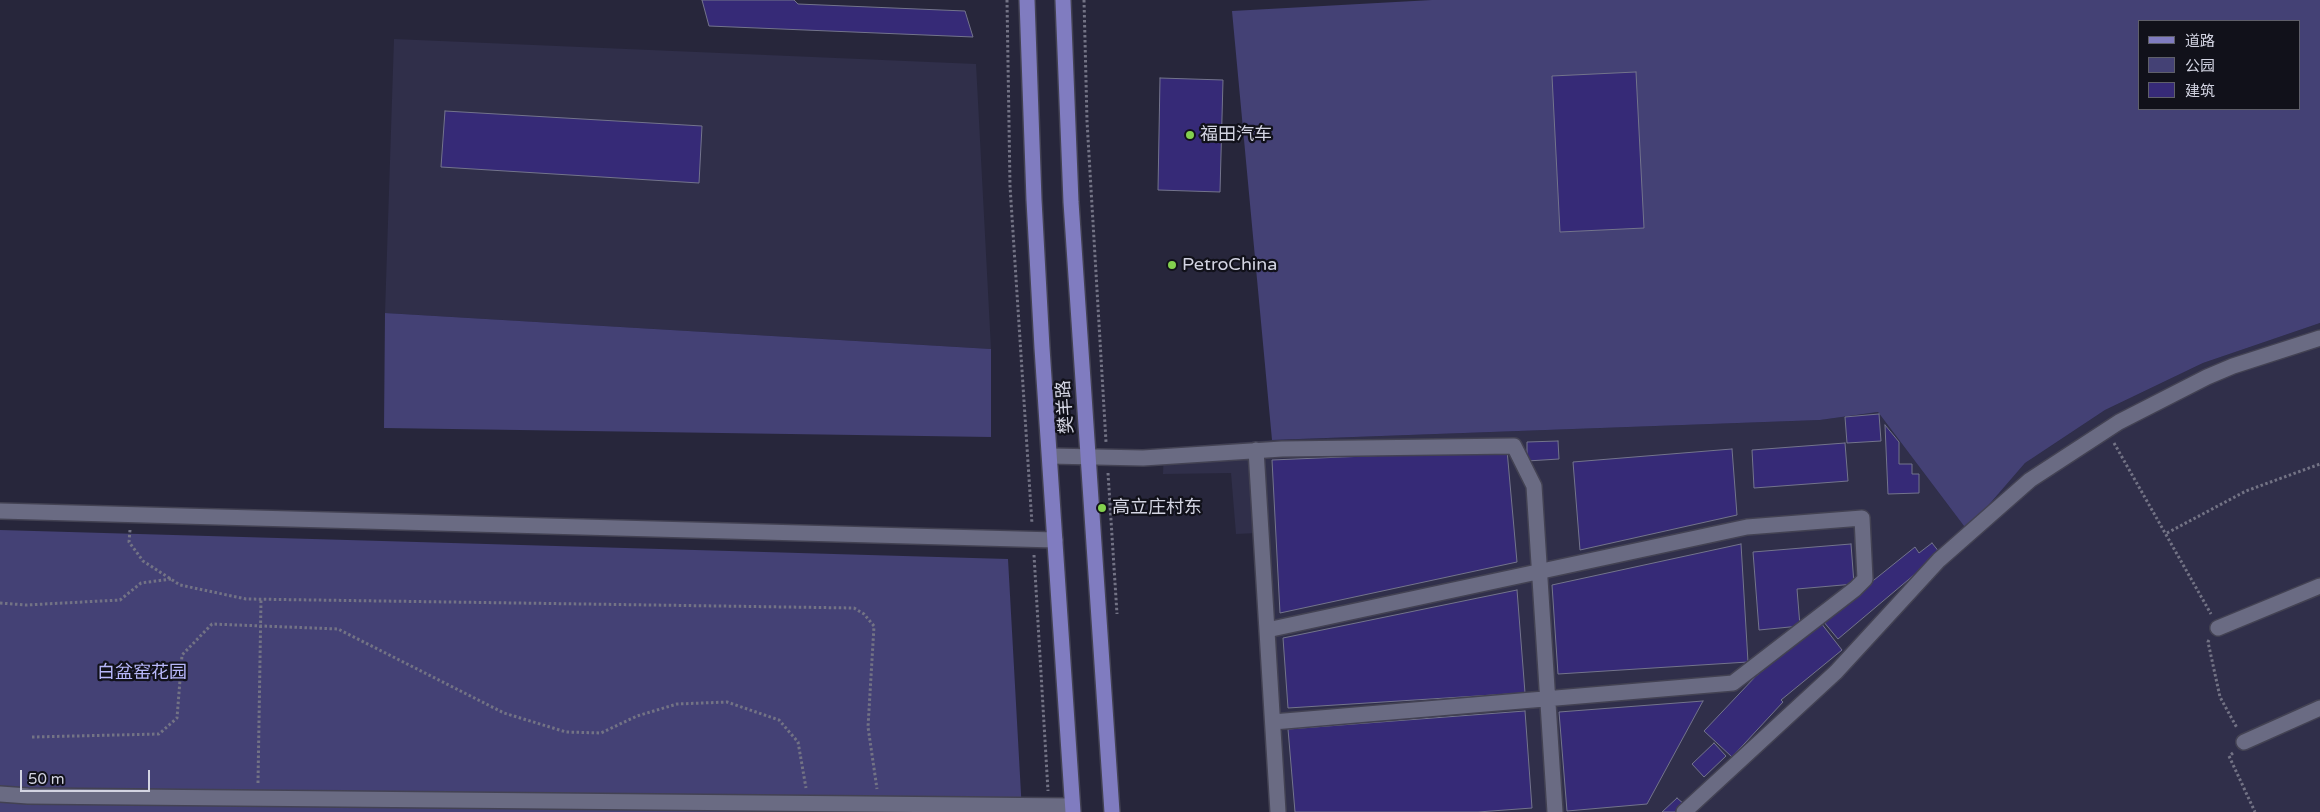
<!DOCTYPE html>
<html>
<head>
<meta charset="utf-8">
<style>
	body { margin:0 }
	#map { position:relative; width:2320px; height:812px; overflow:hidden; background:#27263b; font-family:"Varela Round","Noto Sans SC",sans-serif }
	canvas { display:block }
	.legend { position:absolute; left:2138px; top:20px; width:162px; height:90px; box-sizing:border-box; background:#11111a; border:1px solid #5f5f6a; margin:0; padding:6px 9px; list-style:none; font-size:15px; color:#d3d4e2 }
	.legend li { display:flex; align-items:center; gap:10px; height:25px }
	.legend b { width:25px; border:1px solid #5f5f6a }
	.scale { position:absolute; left:20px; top:770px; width:130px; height:22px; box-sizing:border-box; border:2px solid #d3d4e2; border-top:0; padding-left:6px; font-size:15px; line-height:18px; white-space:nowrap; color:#d3d4e2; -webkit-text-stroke:4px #11111a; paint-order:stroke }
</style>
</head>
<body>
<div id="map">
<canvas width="2320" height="812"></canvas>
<ul class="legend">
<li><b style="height:6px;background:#807cc0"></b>道路</li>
<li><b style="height:14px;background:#444175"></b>公园</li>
<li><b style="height:14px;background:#362a77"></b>建筑</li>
</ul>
<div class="scale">50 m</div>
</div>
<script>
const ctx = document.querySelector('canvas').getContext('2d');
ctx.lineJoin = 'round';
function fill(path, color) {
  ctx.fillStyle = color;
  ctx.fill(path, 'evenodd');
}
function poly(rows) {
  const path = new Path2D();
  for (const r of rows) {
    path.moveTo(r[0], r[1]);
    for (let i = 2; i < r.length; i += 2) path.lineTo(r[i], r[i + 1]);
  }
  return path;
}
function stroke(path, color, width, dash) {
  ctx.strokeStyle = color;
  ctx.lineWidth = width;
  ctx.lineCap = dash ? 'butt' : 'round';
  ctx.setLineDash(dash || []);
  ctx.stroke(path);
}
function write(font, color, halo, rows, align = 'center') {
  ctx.font = font + ' "Varela Round","Noto Sans SC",sans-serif';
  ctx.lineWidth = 4.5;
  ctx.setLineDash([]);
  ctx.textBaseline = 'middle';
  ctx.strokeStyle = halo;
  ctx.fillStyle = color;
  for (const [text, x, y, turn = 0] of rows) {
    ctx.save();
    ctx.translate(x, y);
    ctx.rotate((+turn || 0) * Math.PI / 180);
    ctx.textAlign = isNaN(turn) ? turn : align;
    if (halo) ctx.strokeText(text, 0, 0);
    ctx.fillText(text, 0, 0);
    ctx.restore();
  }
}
const built = poly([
	[394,39,976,64,991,349,385,313],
	[2320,323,2320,812,1273,812,1257,533,1236,534,1231,473,1163,474,1164,448,1272,440,1820,420,1878,412,1967,530,2025,463,2105,410,2203,363]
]);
const green = poly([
	[1432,0,2320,0,2320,323,2203,363,2105,410,2025,463,1967,530,1878,412,1820,420,1272,440,1232,11],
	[2139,21,2299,21,2299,109,2139,109],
	[385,313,991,349,991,437,384,428],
	[0,530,1008,559,1022,812,0,812]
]);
const building = poly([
	[702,0,794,0,798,4,965,11,973,37,709,26,702,0],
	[1636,72,1644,228,1560,232,1552,76,1636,72],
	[1160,78,1223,80,1220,192,1158,190,1160,78],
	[445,111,702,126,699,183,441,167,445,111],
	[1879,414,1881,441,1847,443,1845,417,1879,414],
	[1885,425,1899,442,1899,464,1912,464,1912,474,1919,474,1919,493,1888,494,1885,425],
	[1558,441,1559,459,1527,461,1527,442,1558,441],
	[1845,443,1848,481,1754,488,1752,450,1845,443],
	[1732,449,1737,515,1580,550,1573,462,1732,449],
	[1507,450,1517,562,1280,613,1272,460,1507,450],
	[1932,543,1940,553,1838,639,1823,621,1915,547,1919,553,1932,543],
	[1741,544,1748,662,1558,674,1552,585,1741,544],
	[1851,544,1854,584,1797,589,1800,626,1759,630,1753,552,1851,544],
	[1517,590,1525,693,1288,708,1283,638,1517,590],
	[1821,623,1842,650,1781,700,1783,702,1732,757,1704,731,1756,676,1821,623],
	[1703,701,1647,804,1567,811,1559,712,1703,701],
	[1525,711,1532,808,1478,812,1295,812,1288,729,1525,711],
	[1714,743,1726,756,1704,777,1692,764,1714,743],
	[1677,798,1684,804,1675,812,1662,812,1677,798]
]);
const path = poly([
	[1007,0,1010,186,1032,524],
	[1084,0,1087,121,1106,442],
	[2114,443,2211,614],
	[1108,473,1117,614],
	[130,530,129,542,143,561,180,585,246,599,854,608,864,614,874,626,868,727,877,789],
	[2167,533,2246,491,2320,464],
	[1034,555,1048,791],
	[0,603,26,605,120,600,141,583,171,579],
	[2209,640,2208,642,2220,697,2237,728],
	[32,737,159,734,177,718,182,655,212,624,338,629,504,713,566,732,601,733,637,716,677,704,727,702,779,720,798,742,806,788],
	[2233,753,2229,756,2255,812],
	[258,783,261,599]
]);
const minor = poly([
	[1256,450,1278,812],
	[1050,456,1143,458,1282,449,1514,446,1534,486,1555,812],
	[0,511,1055,540],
	[2218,628,2320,586],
	[1267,630,1747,527,1862,518,1865,579,1855,589,1733,683,1273,722],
	[2244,742,2320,708],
	[0,794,28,796,1072,806],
	[1684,812,1836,672,1939,560,2030,480,2119,422,2207,377,2233,366,2320,338]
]);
const major = poly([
	[1027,0,1034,200,1042,348,1073,812],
	[1063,0,1071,202,1112,812]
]);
const markers = [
	[1190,135,5,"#83d04e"],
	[1172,265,5,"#83d04e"],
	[1102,508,5,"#83d04e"]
];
const poiNames = [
	["福田汽车",1200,135],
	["PetroChina",1182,265],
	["高立庄村东",1112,508]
];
const streetNames = [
	["樊羊路",1066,407,-94]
];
const parkNames = [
	["白盆窑花园",142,673]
];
fill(built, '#302f4a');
fill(green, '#444175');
fill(building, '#362a77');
stroke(building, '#73748c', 1);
stroke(minor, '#434253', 18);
stroke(major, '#434253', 18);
stroke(path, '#737385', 3, [2.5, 2.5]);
stroke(minor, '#6a6b83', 15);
stroke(major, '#807cc0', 15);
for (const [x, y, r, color] of markers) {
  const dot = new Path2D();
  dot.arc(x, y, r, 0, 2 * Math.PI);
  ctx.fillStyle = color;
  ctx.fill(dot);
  stroke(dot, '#11111a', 2);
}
write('18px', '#d3d4e2', '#11111a', poiNames, 'left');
write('18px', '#d3d4e2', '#11111a', streetNames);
write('18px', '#b8b8fa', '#11111a', parkNames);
</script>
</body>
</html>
